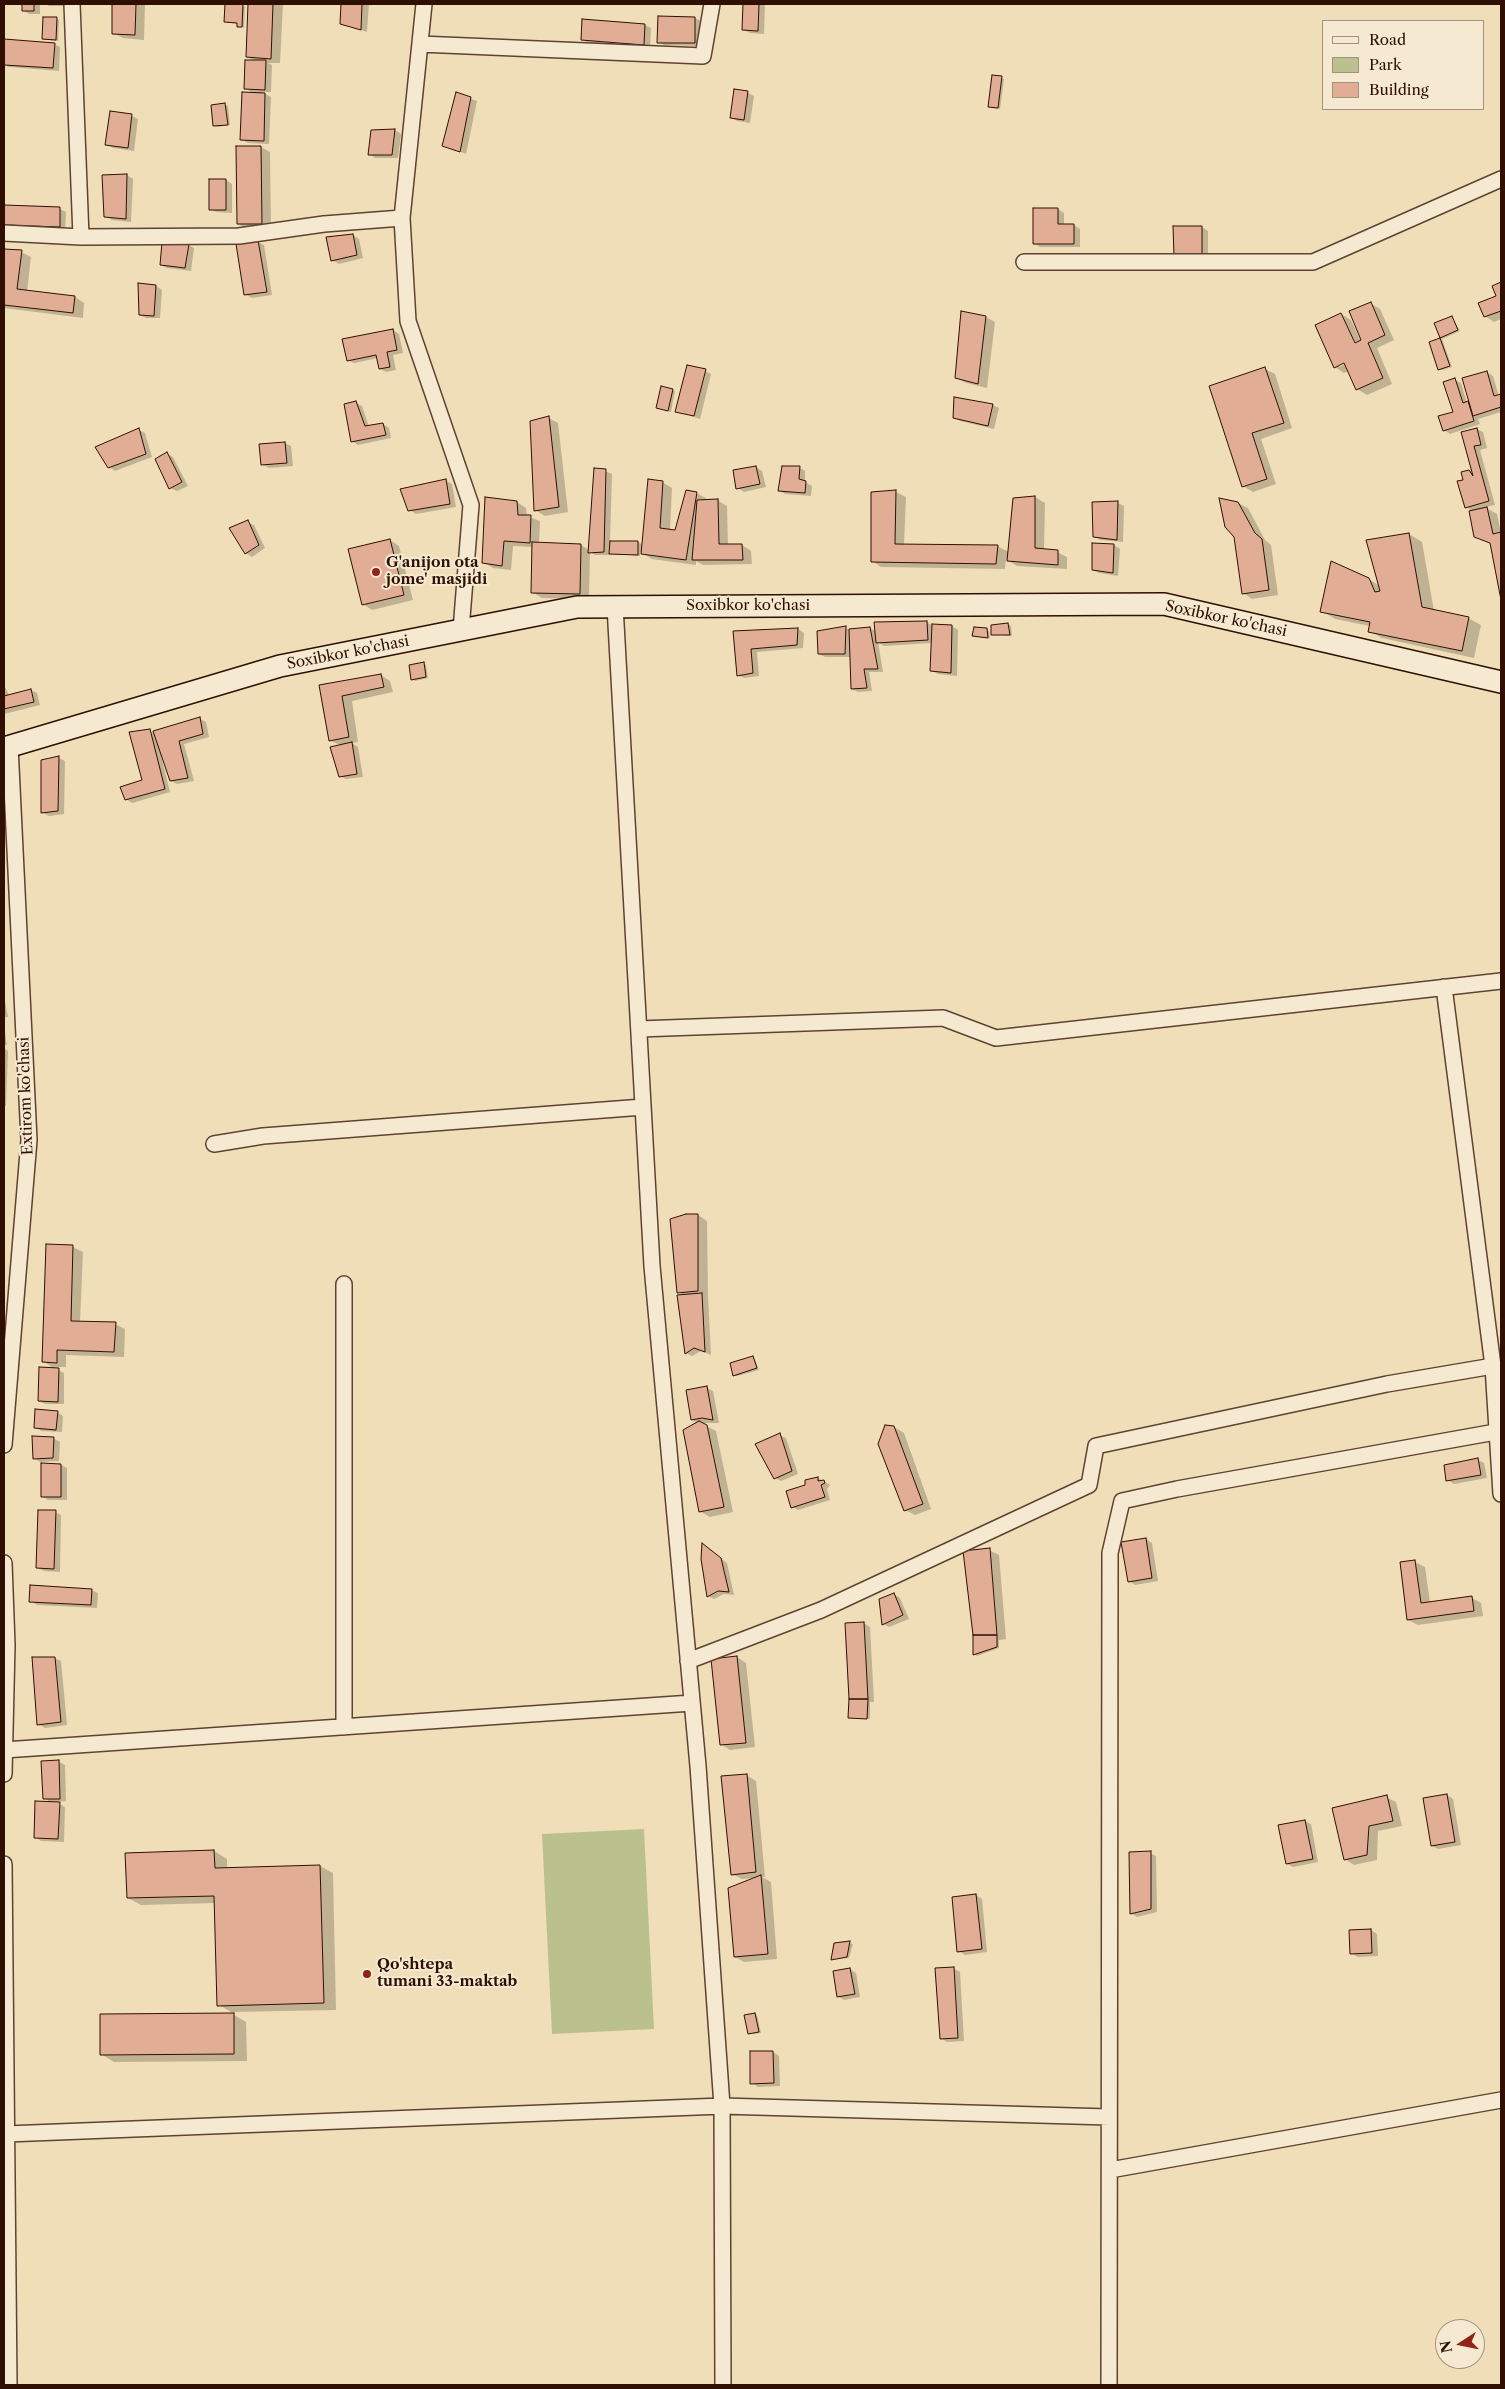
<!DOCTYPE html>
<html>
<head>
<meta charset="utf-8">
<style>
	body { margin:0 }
	#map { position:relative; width:1505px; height:2389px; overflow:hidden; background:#f0deb8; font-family:"Libre Caslon Text",serif }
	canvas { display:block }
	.frame { position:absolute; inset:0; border:5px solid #2e0f02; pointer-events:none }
	.legend { position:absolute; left:1322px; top:20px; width:162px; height:90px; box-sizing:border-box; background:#f5ead1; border:1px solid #a5927e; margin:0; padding:6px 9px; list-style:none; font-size:15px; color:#2e0f02 }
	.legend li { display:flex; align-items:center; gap:10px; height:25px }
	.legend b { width:25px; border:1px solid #a5927e }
	.north { position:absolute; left:1435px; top:2319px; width:50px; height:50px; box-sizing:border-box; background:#f5ead1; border:1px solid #a5927e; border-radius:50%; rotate:259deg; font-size:14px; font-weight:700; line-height:20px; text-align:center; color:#2e0f02 }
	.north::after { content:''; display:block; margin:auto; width:18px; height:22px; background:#8f2418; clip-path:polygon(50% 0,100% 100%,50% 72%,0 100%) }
</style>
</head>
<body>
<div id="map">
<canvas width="1505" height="2389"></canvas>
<div class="frame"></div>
<ul class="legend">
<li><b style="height:6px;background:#f5ead1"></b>Road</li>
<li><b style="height:14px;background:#bbc18e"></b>Park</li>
<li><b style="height:14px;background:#e2ad95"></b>Building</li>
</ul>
<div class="north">N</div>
</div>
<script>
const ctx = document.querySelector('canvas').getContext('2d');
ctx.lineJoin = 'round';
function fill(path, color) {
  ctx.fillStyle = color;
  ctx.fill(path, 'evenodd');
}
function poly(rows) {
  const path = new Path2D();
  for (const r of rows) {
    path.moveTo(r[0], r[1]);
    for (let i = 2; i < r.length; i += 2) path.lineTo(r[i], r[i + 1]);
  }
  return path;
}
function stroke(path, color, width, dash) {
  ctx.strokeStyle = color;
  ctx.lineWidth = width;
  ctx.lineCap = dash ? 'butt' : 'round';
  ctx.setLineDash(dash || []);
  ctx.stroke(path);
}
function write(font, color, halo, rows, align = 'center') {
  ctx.font = font + ' "Libre Caslon Text",serif';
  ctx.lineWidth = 4;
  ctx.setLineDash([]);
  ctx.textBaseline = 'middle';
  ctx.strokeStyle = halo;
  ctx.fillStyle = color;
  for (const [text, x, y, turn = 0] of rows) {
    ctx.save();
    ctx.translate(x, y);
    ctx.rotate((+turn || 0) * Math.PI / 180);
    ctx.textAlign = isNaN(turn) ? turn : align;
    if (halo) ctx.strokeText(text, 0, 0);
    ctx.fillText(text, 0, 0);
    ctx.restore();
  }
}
const green = poly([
	[644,1829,654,2029,552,2034,542,1834]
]);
const shadow = poly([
	[23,4,40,4,40,14,29,14,23,10],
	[45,4,66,4,66,6,49,6],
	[113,4,145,4,144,40,123,38,113,33],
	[249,4,283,4,280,63,268,63,272,65,271,92,262,92,271,97,269,144,248,143,242,140,254,94,245,88,255,61,247,57],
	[342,4,369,4,367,32,341,24],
	[745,4,765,4,764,34,750,33,744,30],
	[243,5,245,7,244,28,238,26,238,24,226,22],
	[695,18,701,21,700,46,664,45,658,42],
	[57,19,59,20,58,41,46,40,43,39],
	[583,20,645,25,651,28,650,48,588,43,582,39],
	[5,40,54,44,60,47,59,71,9,67,4,64],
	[1001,78,1004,79,1000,109,992,108,989,107],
	[748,93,754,96,750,123,737,121,731,117],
	[457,94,477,101,466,154,443,145],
	[225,105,228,106,230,125,217,127,215,126],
	[111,113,132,116,138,119,134,151,113,148,107,145],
	[395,130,401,134,398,158,375,158,369,154],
	[261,147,270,152,271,229,248,229,238,224],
	[127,175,133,179,131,222,112,220,105,216],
	[226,180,232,184,232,213,216,212,210,209],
	[4,206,60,209,66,212,65,230,9,227,4,224],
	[1058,209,1064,213,1064,225,1074,225,1080,229,1080,247,1040,247,1034,243],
	[1174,227,1202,227,1208,231,1208,260,1181,260],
	[353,235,359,239,363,258,339,264,332,260],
	[258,242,264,245,272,295,252,298,245,294],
	[188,245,194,248,191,271,167,268,161,265],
	[4,250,21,252,31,257,27,292,75,297,84,303,83,318,4,308],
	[1501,284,1501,319,1494,322,1485,316,1497,297,1494,287],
	[156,286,162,290,160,318,146,318,140,315],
	[1370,303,1380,309,1394,340,1377,348,1392,384,1367,395,1357,389,1349,371,1344,373,1335,367,1341,314,1351,320,1361,342],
	[1350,360,1350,362,1339,367,1339,364],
	[986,317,995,322,987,388,966,383,956,378],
	[1452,317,1460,331,1442,339,1452,367,1442,370,1439,369,1430,343,1442,338,1436,324],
	[393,330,399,334,403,353,393,355,396,370,386,372,380,369,378,358,354,363,348,360],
	[1265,369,1275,374,1292,428,1261,439,1276,484,1253,492,1243,486,1211,387],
	[705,371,711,374,700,419,677,411],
	[1487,372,1493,376,1499,396,1501,395,1501,412,1478,419,1480,424,1450,434,1444,430,1454,413,1455,380,1461,383,1467,403,1470,402],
	[673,390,675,391,671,412,660,409],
	[356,403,362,406,369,427,383,424,389,428,391,438,358,445,352,441],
	[993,405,999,408,994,429,960,421,954,418],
	[549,418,558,423,568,512,545,516,535,510],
	[1477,429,1483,432,1487,448,1480,450,1495,505,1485,507,1497,514,1501,533,1501,594,1491,544,1475,536,1472,511,1466,507,1464,480,1469,471,1473,473,1462,433],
	[139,430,145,433,152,457,115,471,109,467],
	[285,443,291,446,293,466,269,468,262,464],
	[167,454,173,457,188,486,177,491,170,488],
	[756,467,762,471,766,487,744,492,738,488],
	[799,467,805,471,805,482,812,486,811,496,785,494,779,490],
	[605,471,612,474,610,542,638,542,643,545,662,482,672,488,670,530,676,532,696,493,706,498,705,501,717,500,727,506,728,545,742,545,751,551,752,564,703,565,696,561,696,565,652,559,640,552,640,556,610,553,610,555,595,555,590,552,589,599,542,598,532,592,534,547,513,546,511,570,493,568,483,562,517,502,526,508,527,516,540,521,539,544,581,545,589,550],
	[445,480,452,484,456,507,416,514,410,510],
	[896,492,906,497,904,545,997,546,1009,552,1014,499,1035,497,1045,503,1044,550,1057,552,1067,557,1067,569,1017,566,1006,559,1005,569,881,567,872,561,872,493],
	[1118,503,1124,506,1123,542,1100,540,1094,536],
	[1238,503,1248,508,1265,540,1271,545,1278,595,1252,599,1243,593],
	[247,522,254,525,265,548,252,557,246,553],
	[1409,534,1422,542,1434,611,1468,618,1481,625,1474,658,1382,638,1369,631,1370,626,1335,619,1322,611,1369,579,1380,586],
	[390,540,399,546,413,600,372,610,363,604],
	[1093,544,1114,545,1120,549,1118,576,1099,573,1093,570],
	[927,622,933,626,952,626,958,630,957,676,938,674,932,671,932,643,884,646,878,642,883,672,869,672,872,691,858,692,852,689,851,657,825,657,819,654,818,632,846,628,850,630,870,628,877,632,876,624],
	[1008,624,1011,626,1012,636,992,634,992,626],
	[798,629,804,633,803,648,757,652,759,676,744,678,738,675,734,632],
	[986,629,989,631,990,638,973,635],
	[424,664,426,665,428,678,415,681,412,679],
	[381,675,390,681,393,692,352,701,358,742,352,743,358,747,363,777,346,779,340,776,341,746,330,740,320,686],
	[4,685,9,695,31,690,37,693,40,705,4,714],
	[200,719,206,722,209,737,184,744,194,781,177,784,171,781,163,755,161,756,170,792,132,803,126,799,144,781,149,731,156,734],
	[59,758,65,761,64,814,49,816,43,813,42,761],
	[4,996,8,1017,4,1017],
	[4,1025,7,1045,4,1045],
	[4,1048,8,1051,6,1106,4,1106],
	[698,1215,707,1221,708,1297,711,1355,701,1351,692,1356,686,1353,684,1295,678,1292],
	[47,1245,73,1247,83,1252,80,1322,115,1324,125,1329,124,1357,66,1355,66,1367,52,1367,43,1361],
	[753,1357,755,1359,759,1370,737,1376,734,1375],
	[58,1370,64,1373,64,1404,45,1404,39,1401],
	[707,1388,713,1391,719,1423,700,1423,716,1431,733,1512,710,1517,701,1512,698,1423,692,1420],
	[57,1412,63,1416,62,1432,41,1431,35,1427],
	[894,1427,904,1433,931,1509,915,1515,905,1510],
	[779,1435,786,1438,798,1474,781,1481,775,1478],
	[53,1438,60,1442,59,1461,40,1462,34,1458],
	[1478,1460,1484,1463,1487,1478,1454,1484,1448,1480],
	[61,1465,67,1468,67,1500,48,1500,42,1496],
	[818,1478,830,1485,827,1489,830,1500,798,1510,792,1507,806,1486],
	[55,1512,61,1515,60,1572,44,1571,38,1568],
	[1146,1539,1152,1543,1158,1581,1135,1585,1129,1581],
	[703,1545,727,1563,734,1595,724,1594,714,1599,708,1596],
	[989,1550,999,1555,1006,1639,999,1640,999,1648,977,1656,974,1654],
	[1415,1562,1425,1567,1430,1603,1472,1598,1481,1603,1483,1616,1418,1625,1408,1620,1401,1563],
	[91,1590,98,1593,97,1608,37,1605,31,1601],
	[894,1594,900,1598,909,1619,889,1627,883,1624],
	[864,1623,870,1627,874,1702,870,1702,870,1719,849,1717],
	[737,1657,746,1663,755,1747,730,1750,721,1744],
	[55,1658,61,1661,67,1725,45,1728,38,1724],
	[59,1762,65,1765,66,1801,56,1802,65,1807,64,1842,41,1841,35,1837,52,1803,44,1798],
	[746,1775,756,1781,765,1877,762,1877,771,1882,777,1959,744,1962,735,1957,754,1878,742,1879,732,1874],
	[1447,1795,1453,1799,1461,1845,1438,1849,1432,1846,1424,1799],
	[1386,1797,1396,1802,1402,1826,1378,1831,1377,1860,1354,1865,1345,1859],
	[1305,1821,1311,1824,1318,1862,1293,1867,1287,1864],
	[214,1851,227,1859,227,1868,320,1866,333,1873,336,2010,231,2012,219,2005,215,1903,141,1905,128,1898],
	[1150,1853,1156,1856,1157,1912,1137,1917,1131,1913],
	[976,1895,982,1899,987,1952,965,1955,959,1951],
	[1371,1930,1377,1934,1378,1956,1358,1957,1351,1953],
	[850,1943,853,1944,849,1958,833,1959,835,1945],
	[953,1968,960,1972,964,2041,947,2042,941,2038],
	[850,1969,856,1973,860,1997,844,2000,838,1996],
	[755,2014,757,2015,761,2033,752,2034,749,2033],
	[234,2015,246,2022,247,2061,114,2062,101,2054],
	[773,2052,779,2056,780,2086,758,2087,752,2083,751,2053]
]);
const building = poly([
	[22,4,34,4,34,11,22,11,22,4],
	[112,4,136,4,135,35,112,34,112,4],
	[225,4,243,4,242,27,237,27,237,23,224,22,225,4],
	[248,4,273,4,271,59,246,57,248,4],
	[341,4,362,4,361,30,340,24,341,4],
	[743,4,759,4,758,31,742,30,743,4],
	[658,16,695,17,695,43,657,43,658,16],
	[43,17,57,17,56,40,42,39,43,17],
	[582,19,645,24,644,45,581,40,582,19],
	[4,39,55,43,53,68,4,65,4,39],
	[245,60,266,60,265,90,244,89,245,60],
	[992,75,1002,76,998,108,988,107,992,75],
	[734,89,748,91,744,120,730,118,734,89],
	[242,92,265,93,264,141,240,140,242,92],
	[456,92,471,97,460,152,442,146,456,92],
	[225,103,228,125,213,126,211,105,225,103],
	[110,111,132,114,128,148,105,145,110,111],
	[395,129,392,155,368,155,371,130,395,129],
	[236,146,261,146,262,224,237,224,236,146],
	[127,174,126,219,104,217,102,175,127,174],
	[209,179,226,179,226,210,209,210,209,179],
	[4,205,60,207,60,227,4,225,4,205],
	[1033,208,1058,208,1058,224,1074,224,1074,244,1033,244,1033,208],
	[1173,226,1202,226,1202,258,1174,257,1173,226],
	[353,234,357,255,331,261,326,237,353,234],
	[258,240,267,292,244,295,236,244,258,240],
	[162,242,189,244,185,268,160,265,162,242],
	[4,249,22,250,17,289,75,296,73,313,4,305,4,249],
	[1501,282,1501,311,1484,317,1478,303,1496,296,1492,286,1501,282],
	[138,283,156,285,154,316,139,315,138,283],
	[1371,302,1385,335,1368,343,1383,378,1356,390,1344,363,1334,368,1315,325,1341,313,1355,343,1361,340,1349,311,1371,302],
	[961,311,986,316,978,384,955,378,961,311],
	[1452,316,1458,330,1440,338,1434,323,1452,316],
	[393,329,397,350,387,352,390,367,379,369,376,355,347,361,342,339,393,329],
	[1440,338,1450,366,1438,370,1429,342,1440,338],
	[687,365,706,369,694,416,675,412,687,365],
	[1265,367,1284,423,1252,433,1267,479,1242,487,1209,386,1265,367],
	[1487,371,1494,396,1501,394,1501,407,1473,416,1462,378,1487,371],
	[1455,378,1463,403,1468,401,1474,421,1443,431,1438,416,1453,412,1443,382,1455,378],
	[661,386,673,389,668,411,656,408,661,386],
	[954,397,993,404,988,426,953,418,954,397],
	[356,401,365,426,383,423,386,435,351,442,344,404,356,401],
	[549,416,559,507,534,511,530,421,549,416],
	[139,428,146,454,108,468,95,447,139,428],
	[1477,428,1481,445,1474,446,1489,501,1465,508,1457,481,1463,480,1461,472,1469,470,1473,476,1461,432,1477,428],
	[285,442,287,463,261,465,259,444,285,442],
	[167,452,182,482,169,489,155,459,167,452],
	[756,466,760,484,736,489,733,470,756,466],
	[782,466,800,466,799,479,806,481,805,493,778,491,782,466],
	[594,468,606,469,604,552,588,553,594,468],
	[446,479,450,504,408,511,400,489,446,479],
	[648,479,663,481,660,528,675,530,686,490,697,492,686,560,641,554,648,479],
	[896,490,895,544,998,545,996,564,871,562,871,492,896,490],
	[1035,496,1035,548,1058,550,1058,565,1007,561,1013,498,1035,496],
	[485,497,517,501,518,515,531,515,530,543,504,541,502,566,482,563,485,497],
	[1219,498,1238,502,1255,533,1262,539,1269,590,1242,594,1234,537,1225,527,1219,498],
	[718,499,719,544,742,544,743,560,692,560,697,500,718,499],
	[1118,501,1117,540,1093,537,1092,502,1118,501],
	[1487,507,1493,534,1501,532,1501,600,1490,543,1474,537,1469,511,1487,507],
	[248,520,259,545,245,554,229,528,248,520],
	[1409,533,1422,607,1469,617,1462,651,1368,632,1370,622,1320,612,1331,561,1369,578,1375,592,1380,591,1366,540,1409,533],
	[390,539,404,595,362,605,348,549,390,539],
	[610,541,638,541,638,555,609,554,610,541],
	[532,542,581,544,580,594,531,593,532,542],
	[1092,543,1114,544,1113,573,1092,570,1092,543],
	[927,621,928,640,876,643,874,622,927,621],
	[1008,623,1010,635,991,635,991,625,1008,623],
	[932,624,952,625,951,673,930,671,932,624],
	[846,626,845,654,818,654,817,631,846,626],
	[870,627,878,669,864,669,867,688,851,689,849,629,870,627],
	[974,627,987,628,988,638,972,636,974,627],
	[798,628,797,645,751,649,753,673,737,676,733,631,798,628],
	[424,662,426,677,411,680,409,665,424,662],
	[381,674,384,687,342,696,349,737,329,741,319,685,381,674],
	[31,689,34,702,4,709,4,696,31,689],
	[200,717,203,734,179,741,188,778,170,781,153,731,200,717],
	[150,729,165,789,125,800,120,787,142,780,129,732,150,729],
	[352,742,357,774,339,777,330,747,352,742],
	[59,756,58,811,41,813,41,760,59,756],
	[686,1214,698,1214,698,1291,677,1293,670,1219,686,1214],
	[46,1244,73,1245,71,1321,116,1322,114,1352,57,1350,57,1363,42,1362,46,1244],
	[702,1293,705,1352,694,1348,685,1354,677,1295,702,1293],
	[753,1356,757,1368,733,1376,730,1363,753,1356],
	[39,1367,59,1368,58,1402,38,1401,39,1367],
	[707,1386,713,1420,702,1418,691,1420,686,1390,707,1386],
	[35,1409,58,1411,56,1430,34,1428,35,1409],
	[699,1421,707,1425,724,1507,699,1512,683,1430,699,1421],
	[885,1425,894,1426,923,1504,904,1511,878,1444,885,1425],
	[780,1433,792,1471,774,1479,755,1444,780,1433],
	[32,1436,54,1437,53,1458,33,1459,32,1436],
	[1478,1458,1481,1475,1446,1481,1444,1465,1478,1458],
	[41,1463,61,1464,61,1497,41,1497,41,1463],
	[818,1477,818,1481,824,1480,825,1483,821,1485,825,1497,791,1508,786,1491,805,1485,805,1480,818,1477],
	[38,1510,56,1510,54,1569,36,1568,38,1510],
	[1146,1538,1152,1578,1128,1582,1121,1542,1146,1538],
	[702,1543,721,1558,729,1592,718,1591,707,1597,701,1559,702,1543],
	[990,1548,997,1635,973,1635,963,1551,990,1548],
	[1415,1560,1421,1603,1472,1596,1474,1611,1407,1620,1400,1562,1415,1560],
	[30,1585,92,1589,91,1605,29,1602,30,1585],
	[894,1593,903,1615,882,1625,879,1599,894,1593],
	[864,1622,868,1699,849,1699,845,1623,864,1622],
	[973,1635,997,1635,997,1647,973,1655,973,1635],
	[737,1656,746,1743,720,1745,711,1659,737,1656],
	[32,1657,55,1657,61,1722,37,1725,32,1657],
	[849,1699,868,1699,867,1719,848,1718,849,1699],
	[59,1760,60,1799,43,1799,41,1761,59,1760],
	[747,1774,756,1872,731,1875,721,1776,747,1774],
	[1447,1794,1455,1842,1431,1846,1423,1798,1447,1794],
	[1387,1795,1393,1821,1369,1826,1367,1855,1344,1860,1332,1808,1387,1795],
	[35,1801,60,1802,58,1839,34,1838,35,1801],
	[1305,1820,1313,1859,1286,1864,1278,1825,1305,1820],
	[214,1850,215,1868,320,1865,324,2003,217,2006,214,1896,127,1898,125,1853,214,1850],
	[1151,1851,1151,1909,1130,1914,1129,1852,1151,1851],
	[761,1875,768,1954,734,1957,728,1888,761,1875],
	[976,1894,982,1949,957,1952,952,1897,976,1894],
	[1371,1929,1372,1953,1350,1954,1349,1930,1371,1929],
	[850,1941,847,1957,831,1960,834,1943,850,1941],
	[954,1967,958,2038,940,2039,935,1968,954,1967],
	[850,1968,855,1994,837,1997,833,1971,850,1968],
	[234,2013,234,2054,100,2055,100,2014,234,2013],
	[755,2013,759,2032,748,2034,744,2015,755,2013],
	[750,2051,773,2051,774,2083,750,2084,750,2051]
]);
const street = poly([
	[72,4,81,237],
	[424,4,402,218,408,321,471,505,461,630],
	[420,44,703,56,712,4],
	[4,233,81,237,239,236,324,224,402,218],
	[1024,262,1313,262,1501,179],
	[615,606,652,1266,698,1766,722,2106,723,2385],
	[639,1029,943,1018,996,1038,1501,981],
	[214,1144,263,1136,643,1107],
	[344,1284,344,1727],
	[1493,1366,1501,1494],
	[4,1445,29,1140,10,746],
	[4,1563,7,1645,4,1774],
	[688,1661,821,1610,1089,1485,1096,1446,1387,1384,1493,1366,1444,987],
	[4,1750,692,1703],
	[4,1864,9,2385],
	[6,2134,722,2106,1109,2117],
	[1110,2170,1501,2100],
	[1109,2385,1110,1553,1122,1501,1177,1489,1501,1431]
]);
const secondary = poly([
	[4,748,280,666,577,607,1164,604,1501,682]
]);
const markers = [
	[376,572,5,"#8f2418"],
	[367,1974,5,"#8f2418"]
];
const poiNames = [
	["G'anijon ota",386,563],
	["jome' masjidi",386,580],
	["Qo'shtepa",377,1965],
	["tumani 33-maktab",377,1982]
];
const streetNames = [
	["Soxibkor ko'chasi",748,606],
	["Soxibkor ko'chasi",1226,619,12],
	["Soxibkor ko'chasi",348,653,-11],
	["Extirom ko'chasi",26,1096,-92]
];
fill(green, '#bbc18e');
fill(shadow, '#0003');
fill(building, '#e2ad95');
stroke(building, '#2e0f02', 1);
stroke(street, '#5e4330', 18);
stroke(secondary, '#2e0f02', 24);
stroke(street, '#f5ead1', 15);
stroke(secondary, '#f5ead1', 21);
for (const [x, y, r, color] of markers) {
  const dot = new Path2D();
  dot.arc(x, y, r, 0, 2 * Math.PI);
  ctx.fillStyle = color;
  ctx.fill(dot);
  stroke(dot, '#f5ead1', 2);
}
write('bold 15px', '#2e0f02', '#f5ead1', poiNames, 'left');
write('15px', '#2e0f02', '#f5ead1', streetNames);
</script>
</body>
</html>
